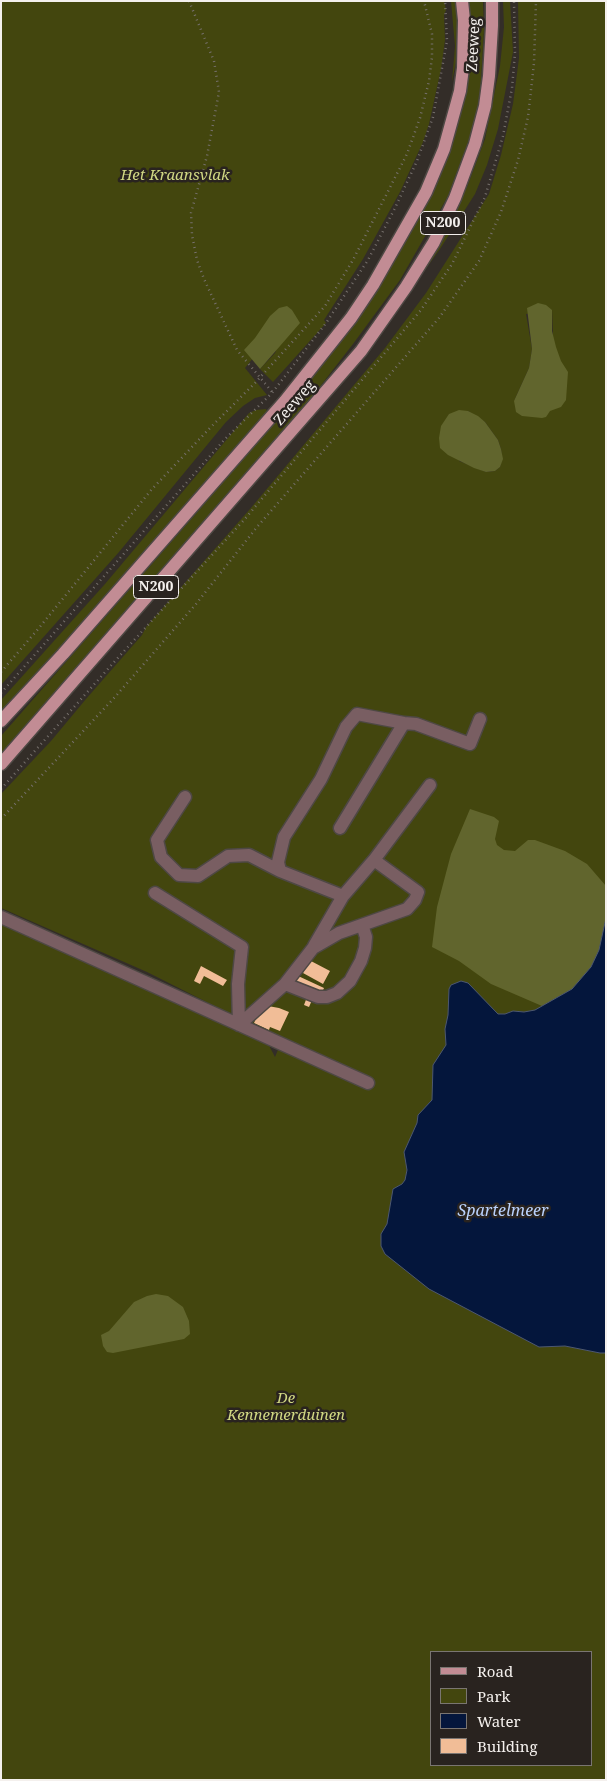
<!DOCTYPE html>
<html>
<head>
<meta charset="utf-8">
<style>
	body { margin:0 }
	#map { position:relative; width:607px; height:1781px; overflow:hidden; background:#332d28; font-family:"Noto Serif",serif }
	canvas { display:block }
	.frame { position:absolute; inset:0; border:2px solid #f4f0ed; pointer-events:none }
	.legend { position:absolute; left:430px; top:1651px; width:162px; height:115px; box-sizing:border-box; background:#29231f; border:1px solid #7a7571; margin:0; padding:6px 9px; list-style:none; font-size:15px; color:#f4f0ed }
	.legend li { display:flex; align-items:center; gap:10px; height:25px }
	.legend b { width:25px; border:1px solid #7a7571 }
</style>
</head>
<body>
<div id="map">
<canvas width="607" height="1781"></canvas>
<div class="frame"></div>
<ul class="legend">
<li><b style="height:6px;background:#c28c94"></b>Road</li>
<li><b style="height:14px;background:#43460e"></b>Park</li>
<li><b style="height:14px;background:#04163c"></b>Water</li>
<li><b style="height:14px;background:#f1bd97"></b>Building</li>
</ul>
</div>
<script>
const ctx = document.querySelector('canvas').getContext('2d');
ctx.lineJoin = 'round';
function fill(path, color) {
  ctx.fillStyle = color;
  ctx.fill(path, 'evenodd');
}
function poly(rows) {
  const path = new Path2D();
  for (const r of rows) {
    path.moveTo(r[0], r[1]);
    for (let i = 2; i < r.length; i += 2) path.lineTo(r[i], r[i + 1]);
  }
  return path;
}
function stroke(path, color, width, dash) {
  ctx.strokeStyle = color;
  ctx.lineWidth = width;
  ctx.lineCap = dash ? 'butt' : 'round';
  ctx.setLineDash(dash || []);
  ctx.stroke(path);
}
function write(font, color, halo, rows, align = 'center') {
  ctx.font = font + ' "Noto Serif",serif';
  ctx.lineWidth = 5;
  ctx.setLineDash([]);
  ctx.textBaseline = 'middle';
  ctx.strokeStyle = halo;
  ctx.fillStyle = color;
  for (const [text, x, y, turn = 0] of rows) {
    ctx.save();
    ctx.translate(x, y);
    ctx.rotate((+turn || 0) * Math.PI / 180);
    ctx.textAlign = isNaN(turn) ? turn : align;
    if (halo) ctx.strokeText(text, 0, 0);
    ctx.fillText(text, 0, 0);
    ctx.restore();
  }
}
const green = poly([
	[1,1,444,1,446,10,444,15,445,40,441,69,429,124,423,142,400,192,363,259,324,320,326,323,273,382,260,369,275,353,292,310,245,368,267,395,255,398,243,406,226,422,119,552,1,685],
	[451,1,456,1,459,37,457,57,452,82,455,46],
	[468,1,483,1,484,29,480,97,473,129,448,196,400,280,353,344,308,402,1,755,1,736,194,516,280,414,364,305,409,236,438,182,449,154,456,131,468,80,470,17],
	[503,1,510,1,513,52,498,129,487,165,475,194,440,249,410,291,467,187,485,139,500,66,504,27],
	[518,1,606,1,606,1780,1,1780,1,924,171,992,261,1030,275,1057,282,1040,147,972,1,908,1,794,51,741,86,699,142,635,146,627,250,509,385,348,426,293,489,194,501,155,513,104,519,58],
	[552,310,553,335,514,401,529,368,532,349,526,314],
	[468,411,485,422,498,440,501,449,502,459,500,467,495,471,486,472,459,461],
	[431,1652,591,1652,591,1765,431,1765],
	[266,409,267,412,1,717,1,700,105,584,249,413,256,410]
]);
const forest = poly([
	[538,303,546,305,552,310,552,331,556,347,561,361,568,372,566,400,561,407,550,411,546,417,542,418,522,416,516,412,514,401,529,368,532,349,527,308],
	[287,306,292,310,300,323,260,369,244,350,255,338,270,316,279,308],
	[459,410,468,411,478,416,485,422,498,440,501,449,503,459,500,467,495,471,486,472,474,468,448,455,440,448,439,438,441,426,449,414],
	[470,809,494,817,499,821,495,839,497,845,504,850,515,851,528,840,535,840,565,851,587,864,606,886,606,918,599,950,591,967,572,989,542,1006,491,984,459,961,432,947,437,907,451,854],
	[156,1294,168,1296,183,1307,189,1321,190,1334,184,1339,113,1353,107,1352,103,1346,101,1335,109,1331,134,1302,147,1296]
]);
const water = poly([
	[606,918,606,1353,600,1353,565,1346,539,1347,429,1289,385,1254,381,1246,381,1234,387,1224,393,1189,402,1184,405,1180,407,1170,404,1152,417,1123,418,1115,432,1100,433,1065,446,1045,445,1029,448,1015,449,989,451,985,461,981,468,983,498,1014,505,1014,513,1011,524,1012,535,1010,572,989,591,967,599,950,606,918]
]);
const building = poly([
	[309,960,330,971,323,984,303,973],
	[201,966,227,980,223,986,204,976,200,984,194,981],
	[296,975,324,988,321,995,293,982],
	[307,997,312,1000,309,1007,304,1005],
	[268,1006,279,1008,289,1012,280,1031,270,1027,269,1030,254,1023,258,1014,260,1015,263,1009,266,1010]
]);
const path = poly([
	[189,1,214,61,219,92,207,156,191,213,192,235,197,260,204,279,237,350,273,393],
	[1,672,39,628,152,489,209,429,255,383,325,306,353,260,407,154,420,118,429,81,432,57,432,34,424,1],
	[1,693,225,439,272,393,326,323,368,260,395,208,417,161,433,117,447,41,445,1],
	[1,789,115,661,244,520,421,310,452,264,485,197,503,136,512,88,515,53,514,1],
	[1,819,115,697,196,604,257,527,439,318,479,261,501,212,518,160,528,117,534,63,536,1]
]);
const minor = poly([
	[185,797,157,840,161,857,179,875,198,876,228,856,249,855,280,871],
	[340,828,404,723],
	[155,893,242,947,238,984,239,1025,285,984,313,948,339,933,407,909,415,900,418,892,374,860,430,785],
	[343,896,280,871,278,862,284,837,321,779,346,727,357,714,404,723,416,724,470,744,480,719],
	[1,917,368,1083],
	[314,946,343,896,374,860],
	[285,984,318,997,327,997,337,993,350,981,361,961,365,948,366,937,362,925]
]);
const major = poly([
	[1,721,63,654,285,401,351,318,373,285,426,192,444,149,460,91,463,68,464,20,462,1],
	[1,764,361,351,406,287,434,242,455,198,475,144,485,106,489,76,492,26,492,1]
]);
const shields = [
	[443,223,45],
	[156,587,45]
];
const shieldNames = [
	["N200",443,223],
	["N200",156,587]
];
const streetNames = [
	["Zeeweg",474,45,-87],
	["Zeeweg",295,403,-49]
];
const parkNames = [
	["Het Kraansvlak",175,176],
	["De",286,1399],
	["Kennemerduinen",286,1416]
];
const waterNames = [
	["Spartelmeer",503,1211]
];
fill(green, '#43460e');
fill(forest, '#61652d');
fill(water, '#04163c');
stroke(water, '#4c5771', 1);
fill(building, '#f1bd97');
stroke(minor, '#4e4844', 15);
stroke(major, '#4e4844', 15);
stroke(path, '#76706c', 2.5, [1, 4]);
stroke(minor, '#795e62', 12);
stroke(major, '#c28c94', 12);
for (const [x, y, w] of shields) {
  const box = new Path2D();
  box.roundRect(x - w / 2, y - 11.5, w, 23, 4);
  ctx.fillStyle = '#29231f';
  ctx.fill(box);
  stroke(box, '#f4f0ed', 1);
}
write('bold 14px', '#f4f0ed', null, shieldNames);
write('15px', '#f4f0ed', '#29231f', streetNames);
write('italic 15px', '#d1d883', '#29231f', parkNames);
write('italic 16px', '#bad2fd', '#29231f', waterNames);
</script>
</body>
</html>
